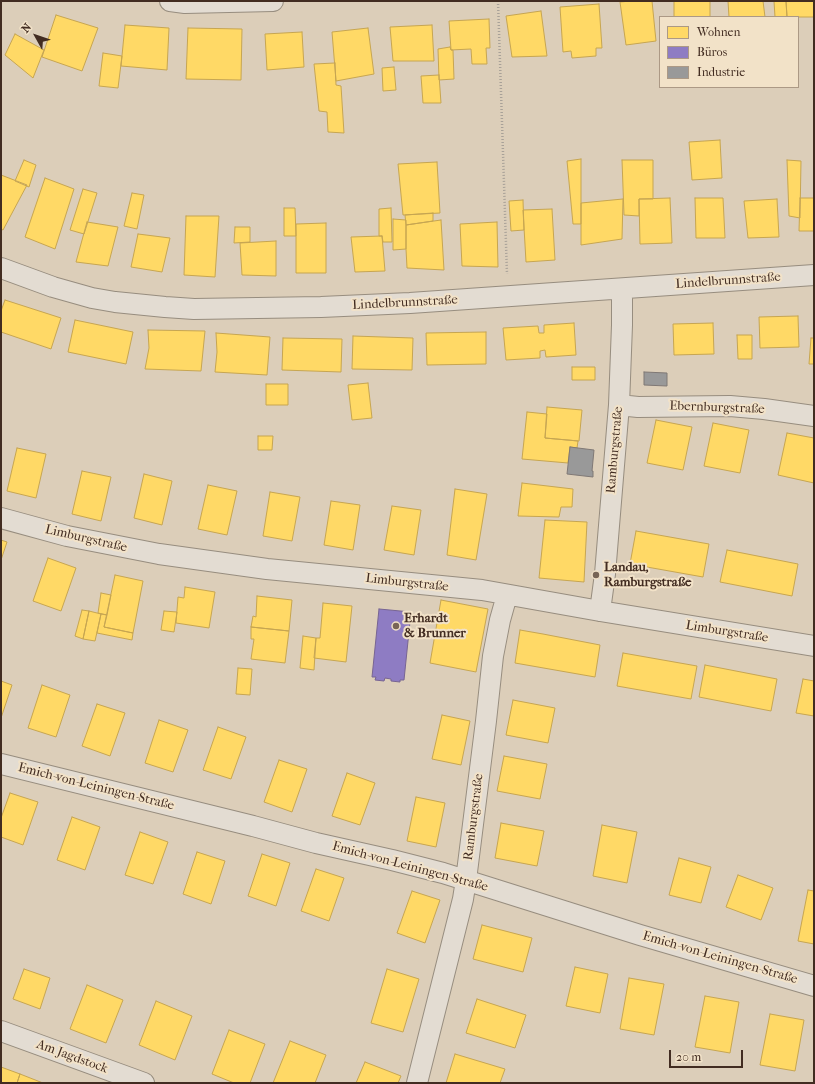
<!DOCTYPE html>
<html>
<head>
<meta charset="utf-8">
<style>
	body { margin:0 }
	#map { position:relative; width:815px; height:1084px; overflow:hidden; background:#dcceb9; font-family:"IM FELL French Canon",serif }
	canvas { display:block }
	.frame { position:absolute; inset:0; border:2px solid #422c21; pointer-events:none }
	.legend { position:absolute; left:659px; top:16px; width:140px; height:72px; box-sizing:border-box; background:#f2e2c8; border:1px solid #ac9985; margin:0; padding:5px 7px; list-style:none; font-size:12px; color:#422c21 }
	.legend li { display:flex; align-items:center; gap:8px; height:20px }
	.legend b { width:20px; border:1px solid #ac9985 }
	.north { position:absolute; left:16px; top:16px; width:40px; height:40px; -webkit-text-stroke:3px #f2e2c8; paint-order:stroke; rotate:310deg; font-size:11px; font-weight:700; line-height:16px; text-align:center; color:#422c21 }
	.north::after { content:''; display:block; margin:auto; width:14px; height:18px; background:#422c21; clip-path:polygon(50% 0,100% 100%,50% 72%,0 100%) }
	.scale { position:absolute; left:669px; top:1050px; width:74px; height:18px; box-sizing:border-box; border:2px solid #422c21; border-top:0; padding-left:5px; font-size:12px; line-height:14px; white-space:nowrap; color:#422c21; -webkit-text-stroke:3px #f2e2c8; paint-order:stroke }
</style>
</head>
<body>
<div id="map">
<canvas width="815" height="1084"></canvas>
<div class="frame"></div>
<ul class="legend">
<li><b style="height:11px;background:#ffd966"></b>Wohnen</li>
<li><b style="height:11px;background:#8e7cc3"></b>Büros</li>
<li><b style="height:11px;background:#999"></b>Industrie</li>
</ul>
<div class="north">N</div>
<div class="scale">20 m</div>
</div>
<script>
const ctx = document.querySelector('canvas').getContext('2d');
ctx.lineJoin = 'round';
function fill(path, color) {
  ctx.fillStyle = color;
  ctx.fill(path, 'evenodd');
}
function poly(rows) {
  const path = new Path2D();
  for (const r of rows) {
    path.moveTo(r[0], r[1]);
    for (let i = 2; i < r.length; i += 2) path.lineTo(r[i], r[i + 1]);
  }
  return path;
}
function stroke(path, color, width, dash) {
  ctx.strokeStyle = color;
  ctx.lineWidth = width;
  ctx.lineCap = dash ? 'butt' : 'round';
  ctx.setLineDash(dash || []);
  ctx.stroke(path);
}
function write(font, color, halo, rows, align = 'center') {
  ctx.font = font + ' "IM FELL French Canon",serif';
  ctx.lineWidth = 4;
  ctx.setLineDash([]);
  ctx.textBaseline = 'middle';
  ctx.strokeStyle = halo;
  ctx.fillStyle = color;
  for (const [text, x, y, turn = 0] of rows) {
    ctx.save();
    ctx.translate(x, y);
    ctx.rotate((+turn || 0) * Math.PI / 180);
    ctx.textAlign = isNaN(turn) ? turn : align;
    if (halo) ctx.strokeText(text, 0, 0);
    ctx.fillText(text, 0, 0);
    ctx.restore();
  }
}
const homes = poly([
	[631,1,652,1,656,41,626,45,620,2,631,1],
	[674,1,710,1,710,17,674,17,674,1],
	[728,1,763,1,765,17,729,17,728,1],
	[774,1,786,1,787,17,775,17,774,1],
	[786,1,814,1,814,17,787,17,786,1],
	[599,4,602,48,596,48,596,56,572,58,571,51,563,52,560,7,599,4],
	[541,11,547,56,512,57,506,16,541,11],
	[56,15,98,28,82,71,42,57,56,15],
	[489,19,490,48,486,48,487,64,472,64,471,49,451,50,449,21,489,19],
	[125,25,169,28,167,70,121,66,125,25],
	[432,25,434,61,393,61,390,27,432,25],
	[188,28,242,29,241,80,186,79,188,28],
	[368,28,374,74,336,81,332,32,368,28],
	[302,32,304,67,267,70,265,34,302,32],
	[15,34,44,50,33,78,5,55,15,34],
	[450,47,451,50,453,50,454,79,439,80,438,49,450,47],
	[103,53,122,56,118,88,99,86,103,53],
	[335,63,336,85,341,86,344,133,328,132,327,112,319,111,314,64,335,63],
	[394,67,396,90,383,91,382,68,394,67],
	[439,75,441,103,423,103,421,76,439,75],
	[720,140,722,178,692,180,689,142,720,140],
	[581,159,581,224,573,224,567,161,581,159],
	[24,160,36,165,29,187,15,181,24,160],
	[622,160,653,160,653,199,639,199,639,216,624,215,622,160],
	[787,160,801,161,800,218,789,216,787,160],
	[437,162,440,213,403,215,398,164,437,162],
	[1,175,27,185,3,230,1,229,1,175],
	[45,178,74,189,55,249,25,237,45,178],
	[83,189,97,193,84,234,70,230,83,189],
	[132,193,144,195,137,229,124,226,132,193],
	[670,198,672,243,640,244,639,199,670,198],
	[695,198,723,198,725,238,696,238,695,198],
	[800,198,814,198,814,231,799,231,800,198],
	[623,199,622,239,581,245,581,203,623,199],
	[777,199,779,237,748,238,744,201,777,199],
	[523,200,524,230,511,231,509,201,523,200],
	[284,208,295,208,296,236,284,236,284,208],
	[391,208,392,242,383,242,382,236,379,236,379,209,391,208],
	[552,209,555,260,526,262,523,210,552,209],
	[433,213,433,221,406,225,405,215,433,213],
	[186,216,219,216,215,277,184,275,186,216],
	[393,219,406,220,406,249,393,250,393,219],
	[441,220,444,270,407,268,406,249,406,225,441,220],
	[87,222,118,227,108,266,76,262,87,222],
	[497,222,498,267,462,266,460,224,497,222],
	[326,223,326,273,296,273,296,224,326,223],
	[235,227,250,227,250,242,234,243,235,227],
	[138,234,170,238,162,272,131,267,138,234],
	[382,236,385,271,355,272,351,237,382,236],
	[276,241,276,276,242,275,240,243,276,241],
	[5,300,61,318,51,349,1,332,1,311,5,300],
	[798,316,799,347,760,348,759,317,798,316],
	[75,320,133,332,126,364,68,352,75,320],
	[574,323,576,355,546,357,545,350,540,351,540,358,506,360,503,328,538,326,539,333,544,333,544,325,574,323],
	[713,323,714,354,674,355,673,324,713,323],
	[148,330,205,331,201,371,145,369,149,348,148,330],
	[486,332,486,364,427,365,426,333,486,332],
	[216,333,270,337,267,375,215,372,217,352,216,333],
	[737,335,752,335,752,359,738,359,737,335],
	[353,336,413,338,412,370,352,369,353,336],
	[283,338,342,339,341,372,282,370,283,338],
	[811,338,814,338,814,364,809,364,811,338],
	[572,367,595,367,595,380,572,380,572,367],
	[368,383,372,418,352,420,348,385,368,383],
	[266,384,288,384,288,405,266,405,266,384],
	[547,407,582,410,579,441,545,438,547,407],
	[527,412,547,414,545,438,578,441,577,448,570,447,568,463,522,459,527,412],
	[656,420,692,427,683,470,647,463,656,420],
	[713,423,749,430,740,473,704,466,713,423],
	[787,433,814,438,814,483,778,475,787,433],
	[258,436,273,436,272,450,258,450,258,436],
	[17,448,46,454,36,498,7,491,17,448],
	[82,471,111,477,101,521,72,514,82,471],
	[144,474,172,481,162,525,134,518,144,474],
	[522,483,573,489,572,507,561,507,559,517,518,516,522,483],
	[208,485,237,491,227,535,198,529,208,485],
	[455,489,487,494,476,560,447,555,455,489],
	[270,492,300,497,292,541,263,536,270,492],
	[331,501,360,505,353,550,324,545,331,501],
	[392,506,421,510,414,555,384,550,392,506],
	[545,520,587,522,584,582,539,578,545,520],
	[636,531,709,544,703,577,630,564,636,531],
	[1,540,7,542,1,560,1,540],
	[727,550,798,564,792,596,720,582,727,550],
	[48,558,76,568,61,611,33,601,48,558],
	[115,575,143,581,133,633,104,627,115,575],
	[185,587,215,592,209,628,176,623,178,597,184,598,185,587],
	[101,593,111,595,107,615,98,613,101,593],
	[257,596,292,600,289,631,251,627,253,616,256,617,257,596],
	[441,600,488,609,476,672,430,663,441,600],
	[323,603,352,606,346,662,314,658,316,638,320,638,323,603],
	[82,610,89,611,83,639,75,636,82,610],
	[89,611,101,614,95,641,83,639,89,611],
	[164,611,177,612,174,632,161,630,164,611],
	[101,614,107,615,104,627,133,633,132,640,97,633,101,614],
	[251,627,289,631,285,663,251,659,254,639,251,639,251,627],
	[520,630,543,634,600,645,595,677,515,663,520,630],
	[303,636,316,638,314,670,300,668,303,636],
	[623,653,697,666,691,699,617,686,623,653],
	[705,665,777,679,771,711,699,697,705,665],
	[238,668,252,669,250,695,236,694,238,668],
	[803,679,814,681,814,716,796,713,803,679],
	[1,681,12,685,1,718,1,681],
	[42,685,70,695,56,737,28,728,42,685],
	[513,700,555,708,548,743,506,735,513,700],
	[97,704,125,713,110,756,82,746,97,704],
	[442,715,470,721,461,765,432,759,442,715],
	[159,720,188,730,173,772,145,763,159,720],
	[218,727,246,737,231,779,203,770,218,727],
	[504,756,547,764,540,799,497,791,504,756],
	[279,760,307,769,292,812,264,802,279,760],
	[347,773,375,783,360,825,332,816,347,773],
	[10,793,38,802,23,845,1,837,1,818,10,793],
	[416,797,445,803,436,847,407,841,416,797],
	[72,817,100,827,85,870,57,860,72,817],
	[501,823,544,831,537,866,495,858,501,823],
	[602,825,637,832,627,883,593,876,602,825],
	[140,832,168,842,153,884,125,875,140,832],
	[197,852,225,861,211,904,183,894,197,852],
	[262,854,290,863,276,906,248,896,262,854],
	[679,858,711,867,701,903,669,895,679,858],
	[316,869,344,878,329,921,301,911,316,869],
	[738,875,773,888,761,920,726,907,738,875],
	[808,890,814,891,814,944,798,941,808,890],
	[412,891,440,900,425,943,397,933,412,891],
	[482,925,532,938,523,972,473,959,482,925],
	[575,967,608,974,600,1013,566,1006,575,967],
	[24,969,50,978,40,1009,13,999,24,969],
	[387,969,419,979,403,1032,371,1023,387,969],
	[629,978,664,984,654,1035,620,1029,629,978],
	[87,985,123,1000,106,1043,70,1029,87,985],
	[705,996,739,1002,730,1053,695,1047,705,996],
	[477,999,526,1015,515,1048,466,1033,477,999],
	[156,1001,192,1016,175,1060,139,1045,156,1001],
	[770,1014,804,1020,795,1071,760,1065,770,1014],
	[229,1030,265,1044,250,1083,234,1083,212,1074,229,1030],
	[290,1041,326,1055,315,1083,273,1083,290,1041],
	[455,1054,505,1069,500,1083,446,1083,455,1054],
	[365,1062,401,1076,398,1083,356,1083,365,1062],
	[1,1067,20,1074,17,1083,1,1083,1,1067],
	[20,1074,43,1083,17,1083,20,1074]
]);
const offices = poly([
	[379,609,411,612,404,680,400,680,400,682,391,681,391,679,385,678,384,681,375,680,376,677,372,677,379,609]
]);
const industry = poly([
	[644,372,667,373,667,386,644,385,644,372],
	[570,447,594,450,592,471,593,471,593,477,567,474,570,447]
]);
const path = poly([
	[498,1,507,274]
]);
const minor = poly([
	[170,1,185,3,273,1],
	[1,268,53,287,92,298,115,302,165,307,194,309,321,307,410,303,814,275],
	[619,405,638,407,730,406,764,409,814,416],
	[1,518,67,536,159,554,267,569,482,590,600,611,814,646],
	[600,611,605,574,619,405,622,325,622,289],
	[1,764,253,826,316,843,392,860,443,873,640,935,814,986],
	[1,1031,144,1083],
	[417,1083,463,899,466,880,486,721,493,656,500,620,507,595]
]);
const markers = [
	[596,575,4,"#786556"],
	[396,626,4,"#786556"]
];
const streetNames = [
	["Lindelbrunnstraße",728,281,-4],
	["Lindelbrunnstraße",405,303,-3],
	["Ebernburgstraße",717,408,2],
	["Ramburgstraße",615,450,-85],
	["Limburgstraße",86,539,13],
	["Limburgstraße",407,583,6],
	["Limburgstraße",727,632,9],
	["Emich-von-Leiningen-Straße",96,787,14],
	["Ramburgstraße",474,817,-83],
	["Emich-von-Leiningen-Straße",410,867,15],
	["Emich-von-Leiningen-Straße",720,958,16],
	["Am Jagdstock",72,1057,20]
];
const poiNames = [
	["Landau,",604,568],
	["Ramburgstraße",604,583],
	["Erhardt",404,619],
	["& Brunner",404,634]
];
fill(homes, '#ffd966');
stroke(homes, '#c6a551', 1);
fill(offices, '#8e7cc3');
stroke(offices, '#776492', 1);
fill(industry, '#999');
stroke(industry, '#7f7875', 1);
stroke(minor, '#978d7f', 22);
stroke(path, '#a8a198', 2.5, [1, 2]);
stroke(minor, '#e3dcd2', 20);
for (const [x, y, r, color] of markers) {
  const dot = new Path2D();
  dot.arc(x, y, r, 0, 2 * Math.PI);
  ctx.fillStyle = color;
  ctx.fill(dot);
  stroke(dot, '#f2e2c8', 1.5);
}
write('13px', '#422c21', '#f2e2c8', streetNames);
write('bold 13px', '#422c21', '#f2e2c8', poiNames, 'left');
</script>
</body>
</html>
